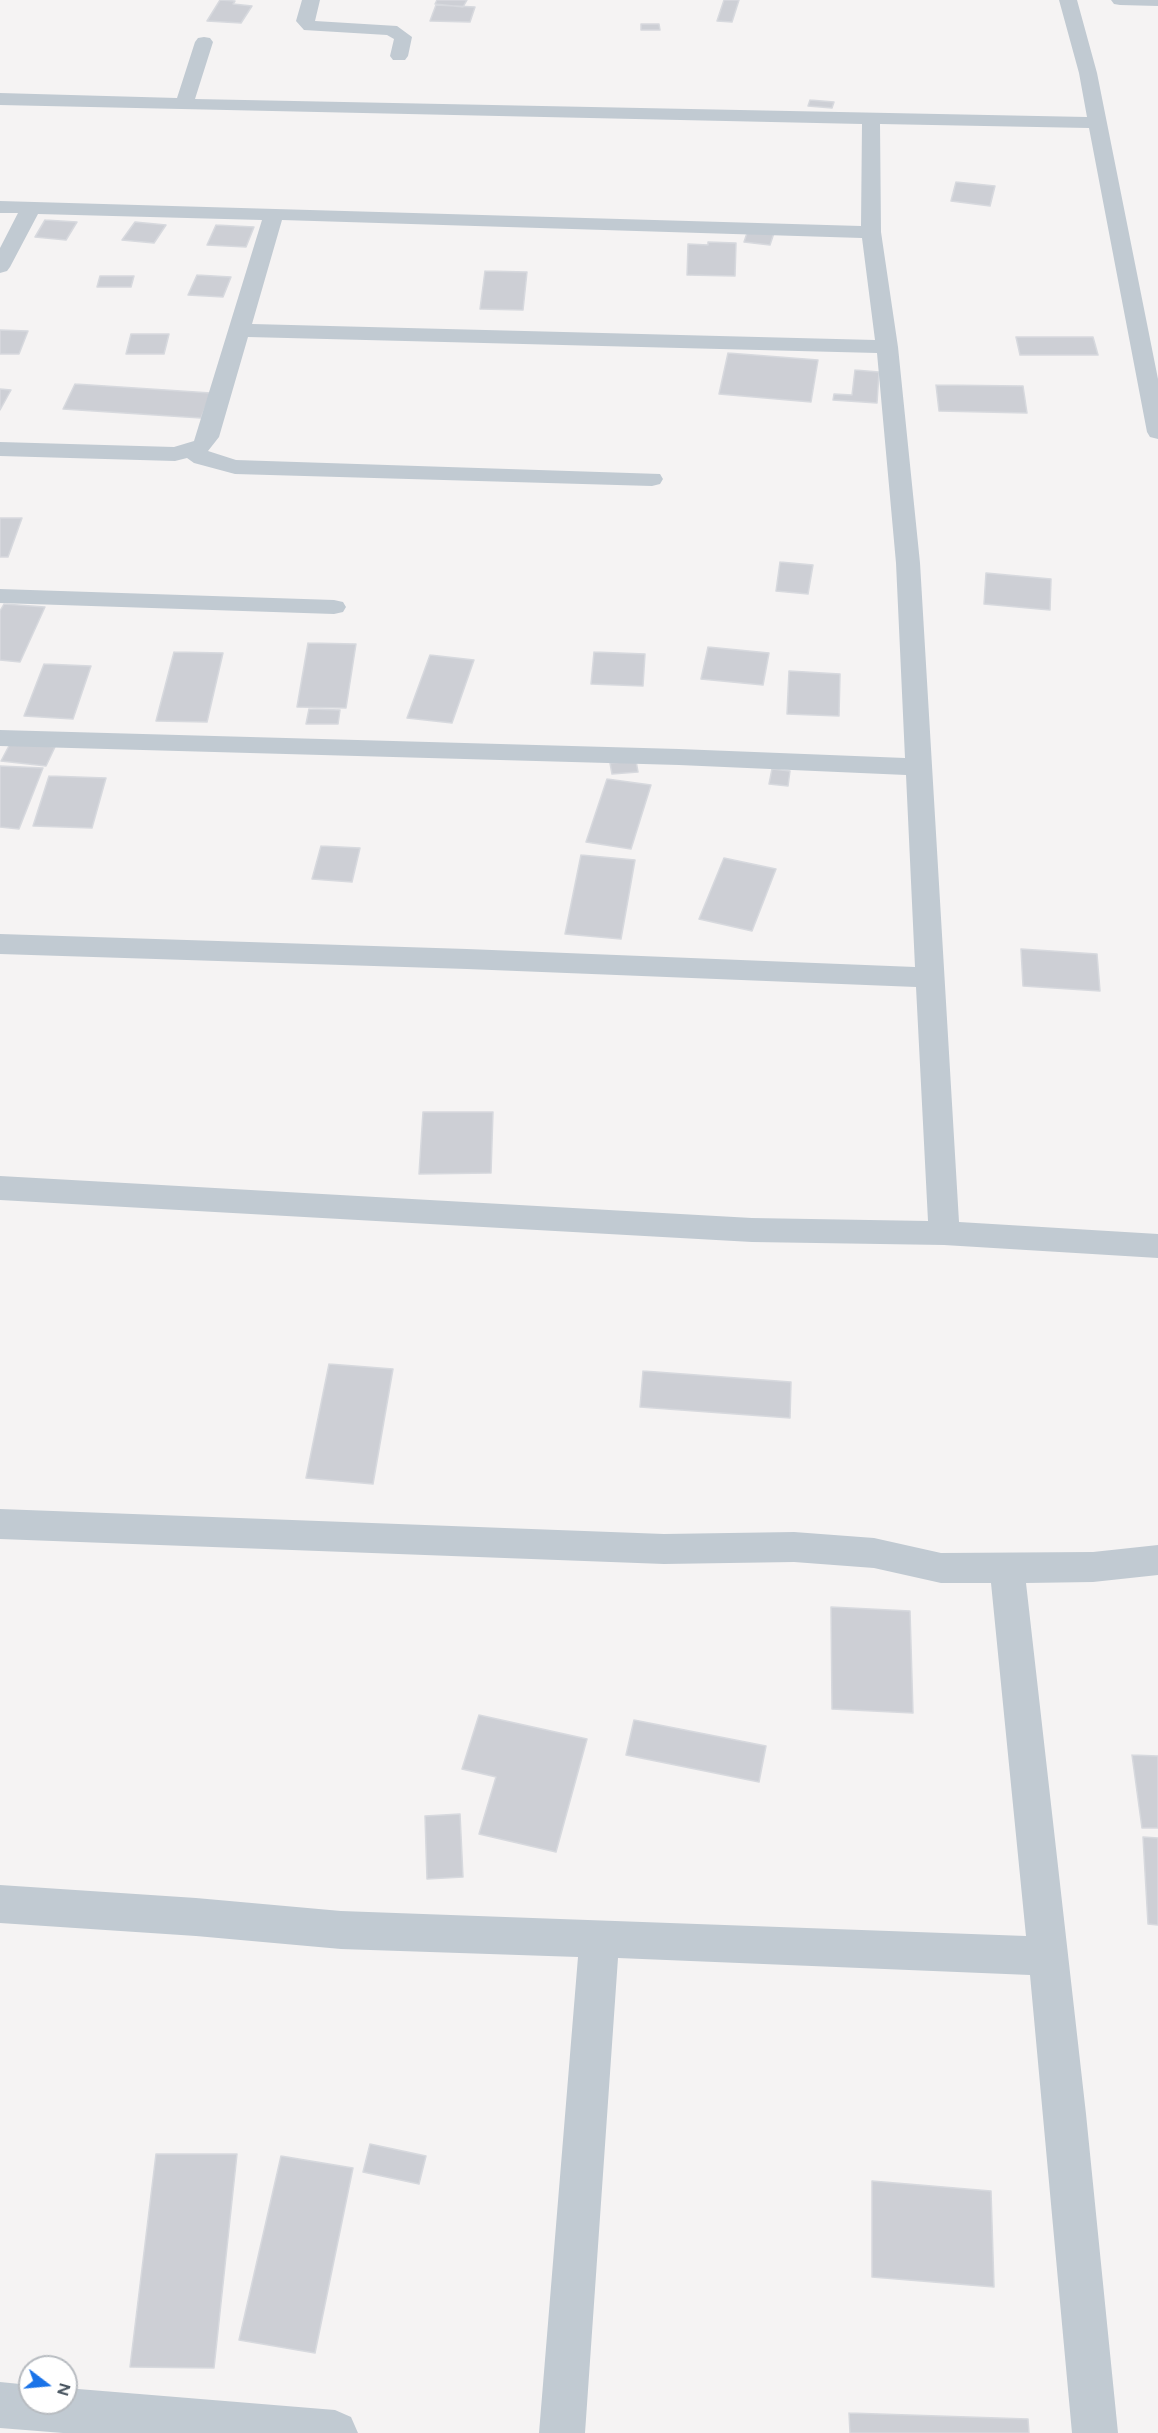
<!DOCTYPE html>
<html>
<head>
<meta charset="utf-8">
<style>
	body { margin:0 }
	#map { position:relative; width:1158px; height:2433px; overflow:hidden; background:#f5f3f3; font-family:Figtree,sans-serif }
	canvas { display:block }
	.north { position:absolute; left:18px; top:2355px; width:60px; height:60px; box-sizing:border-box; background:#fff; border:2px solid #b7bbc0; border-radius:50%; rotate:106deg; font-size:16px; font-weight:700; line-height:24px; text-align:center; color:#4a5661 }
	.north::after { content:''; display:block; margin:auto; width:21px; height:27px; background:#1a73e8; clip-path:polygon(50% 0,100% 100%,50% 72%,0 100%) }
</style>
</head>
<body>
<div id="map">
<canvas width="1158" height="2433"></canvas>
<div class="north">N</div>
</div>
<script>
const ctx = document.querySelector('canvas').getContext('2d');
ctx.lineJoin = 'round';
function fill(path, color) {
  ctx.fillStyle = color;
  ctx.fill(path, 'evenodd');
}
function poly(rows) {
  const path = new Path2D();
  for (const r of rows) {
    path.moveTo(r[0], r[1]);
    for (let i = 2; i < r.length; i += 2) path.lineTo(r[i], r[i + 1]);
  }
  return path;
}
function stroke(path, color, width, dash) {
  ctx.strokeStyle = color;
  ctx.lineWidth = width;
  ctx.lineCap = dash ? 'butt' : 'round';
  ctx.setLineDash(dash || []);
  ctx.stroke(path);
}
const building = poly([
	[220,0,235,1,233,4,252,6,241,23,207,21,220,0],
	[437,0,467,0,463,7,435,4,437,0],
	[724,0,739,0,732,22,717,21,724,0],
	[436,5,475,7,470,22,430,21,436,5],
	[641,24,659,24,660,30,641,30,641,24],
	[810,100,834,102,832,108,808,106,810,100],
	[956,182,995,186,990,206,951,201,956,182],
	[45,220,77,222,66,240,35,237,45,220],
	[135,222,166,225,154,243,122,240,135,222],
	[216,225,254,227,246,247,207,245,216,225],
	[748,230,774,233,770,245,744,242,748,230],
	[708,242,736,243,735,276,687,275,688,244,708,245,708,242],
	[485,271,527,272,523,310,480,309,485,271],
	[197,275,231,277,223,297,188,295,197,275],
	[100,276,134,276,131,287,97,287,100,276],
	[0,330,28,331,19,354,0,354,0,330],
	[131,334,169,334,164,354,126,354,131,334],
	[1016,337,1093,337,1098,355,1020,355,1016,337],
	[728,353,818,360,811,402,719,394,728,353],
	[855,370,879,372,877,403,833,400,834,394,852,395,855,370],
	[75,384,211,393,201,418,63,409,75,384],
	[936,385,1023,386,1027,413,939,411,936,385],
	[0,389,11,390,0,410,0,389],
	[0,518,22,518,8,557,0,557,0,518],
	[780,562,813,565,808,594,776,591,780,562],
	[986,573,1051,579,1050,610,984,604,986,573],
	[4,604,45,607,20,662,0,660,0,611,4,604],
	[308,643,356,644,346,708,297,707,308,643],
	[708,647,769,653,763,685,701,679,708,647],
	[174,652,223,653,207,722,156,721,174,652],
	[594,652,645,654,643,686,591,684,594,652],
	[430,655,474,660,452,723,407,718,430,655],
	[44,664,91,666,73,719,24,716,44,664],
	[789,671,840,674,839,716,787,714,789,671],
	[309,709,340,710,338,724,306,724,309,709],
	[11,742,55,747,46,766,1,761,11,742],
	[636,761,638,772,612,774,610,763,636,761],
	[0,766,43,768,19,829,0,827,0,766],
	[772,769,790,771,788,786,769,784,772,769],
	[49,776,106,778,92,828,33,826,49,776],
	[607,779,651,785,631,849,586,842,607,779],
	[321,846,360,848,352,882,312,879,321,846],
	[581,855,635,860,621,939,565,934,581,855],
	[724,858,776,869,752,931,699,919,724,858],
	[1021,949,1097,954,1100,991,1023,986,1021,949],
	[423,1112,493,1112,491,1173,419,1174,423,1112],
	[329,1364,393,1369,373,1484,306,1478,329,1364],
	[643,1371,791,1382,790,1418,640,1407,643,1371],
	[831,1607,910,1611,913,1713,832,1709,831,1607],
	[479,1715,587,1739,556,1852,479,1834,496,1777,462,1769,479,1715],
	[634,1720,766,1746,759,1782,626,1755,634,1720],
	[1132,1755,1158,1756,1158,1828,1142,1828,1132,1755],
	[460,1814,463,1877,427,1879,425,1816,460,1814],
	[1143,1837,1158,1838,1158,1925,1148,1924,1143,1837],
	[370,2144,426,2156,419,2184,363,2172,370,2144],
	[156,2154,237,2154,214,2368,130,2367,156,2154],
	[281,2156,353,2168,315,2353,239,2340,281,2156],
	[872,2181,991,2191,994,2287,872,2277,872,2181],
	[849,2413,1028,2419,1029,2433,850,2433,849,2413]
]);
const minor = poly([
	[302,0,320,0,315,21,397,26,412,37,408,56,405,60,393,60,390,56,394,39,387,35,304,30,296,21,302,0],
	[1059,0,1077,0,1097,73,1158,379,1158,439,1150,437,1147,432,1089,128,880,124,881,232,898,347,920,563,959,1222,1158,1234,1158,1258,944,1245,752,1242,0,1200,0,1176,752,1218,928,1221,916,987,467,969,0,954,0,934,467,949,915,967,906,775,679,765,0,746,0,730,679,749,905,758,896,563,877,353,248,337,219,437,208,451,236,460,660,474,663,479,660,484,652,486,235,474,194,463,187,458,175,461,0,456,0,442,174,447,194,441,262,220,38,214,10,267,7,271,0,273,0,248,18,213,0,213,0,201,861,226,862,124,0,105,0,93,177,98,195,42,198,38,204,37,210,38,213,42,195,99,1087,117,1079,73,1059,0],
	[282,220,862,238,875,340,252,324,282,220],
	[1111,0,1158,0,1158,6,1120,5,1114,4,1111,0],
	[0,589,334,600,343,602,346,607,343,612,334,614,0,603,0,589],
	[0,1509,664,1534,794,1532,874,1538,941,1553,1093,1552,1158,1545,1158,1575,1093,1582,1026,1583,1086,2114,1118,2433,1072,2433,1030,1975,618,1958,585,2433,539,2433,578,1957,341,1949,196,1936,0,1923,0,1885,196,1898,341,1911,1026,1936,991,1583,941,1583,874,1568,794,1562,664,1564,0,1539,0,1509],
	[0,2382,30,2385,30,2403,66,2403,66,2388,335,2410,351,2417,358,2433,63,2433,0,2428,0,2382]
]);
fill(building, '#cdcfd5');
stroke(building, '#d7d9de', 1.5);
fill(minor, '#c1cad2');
</script>
</body>
</html>
